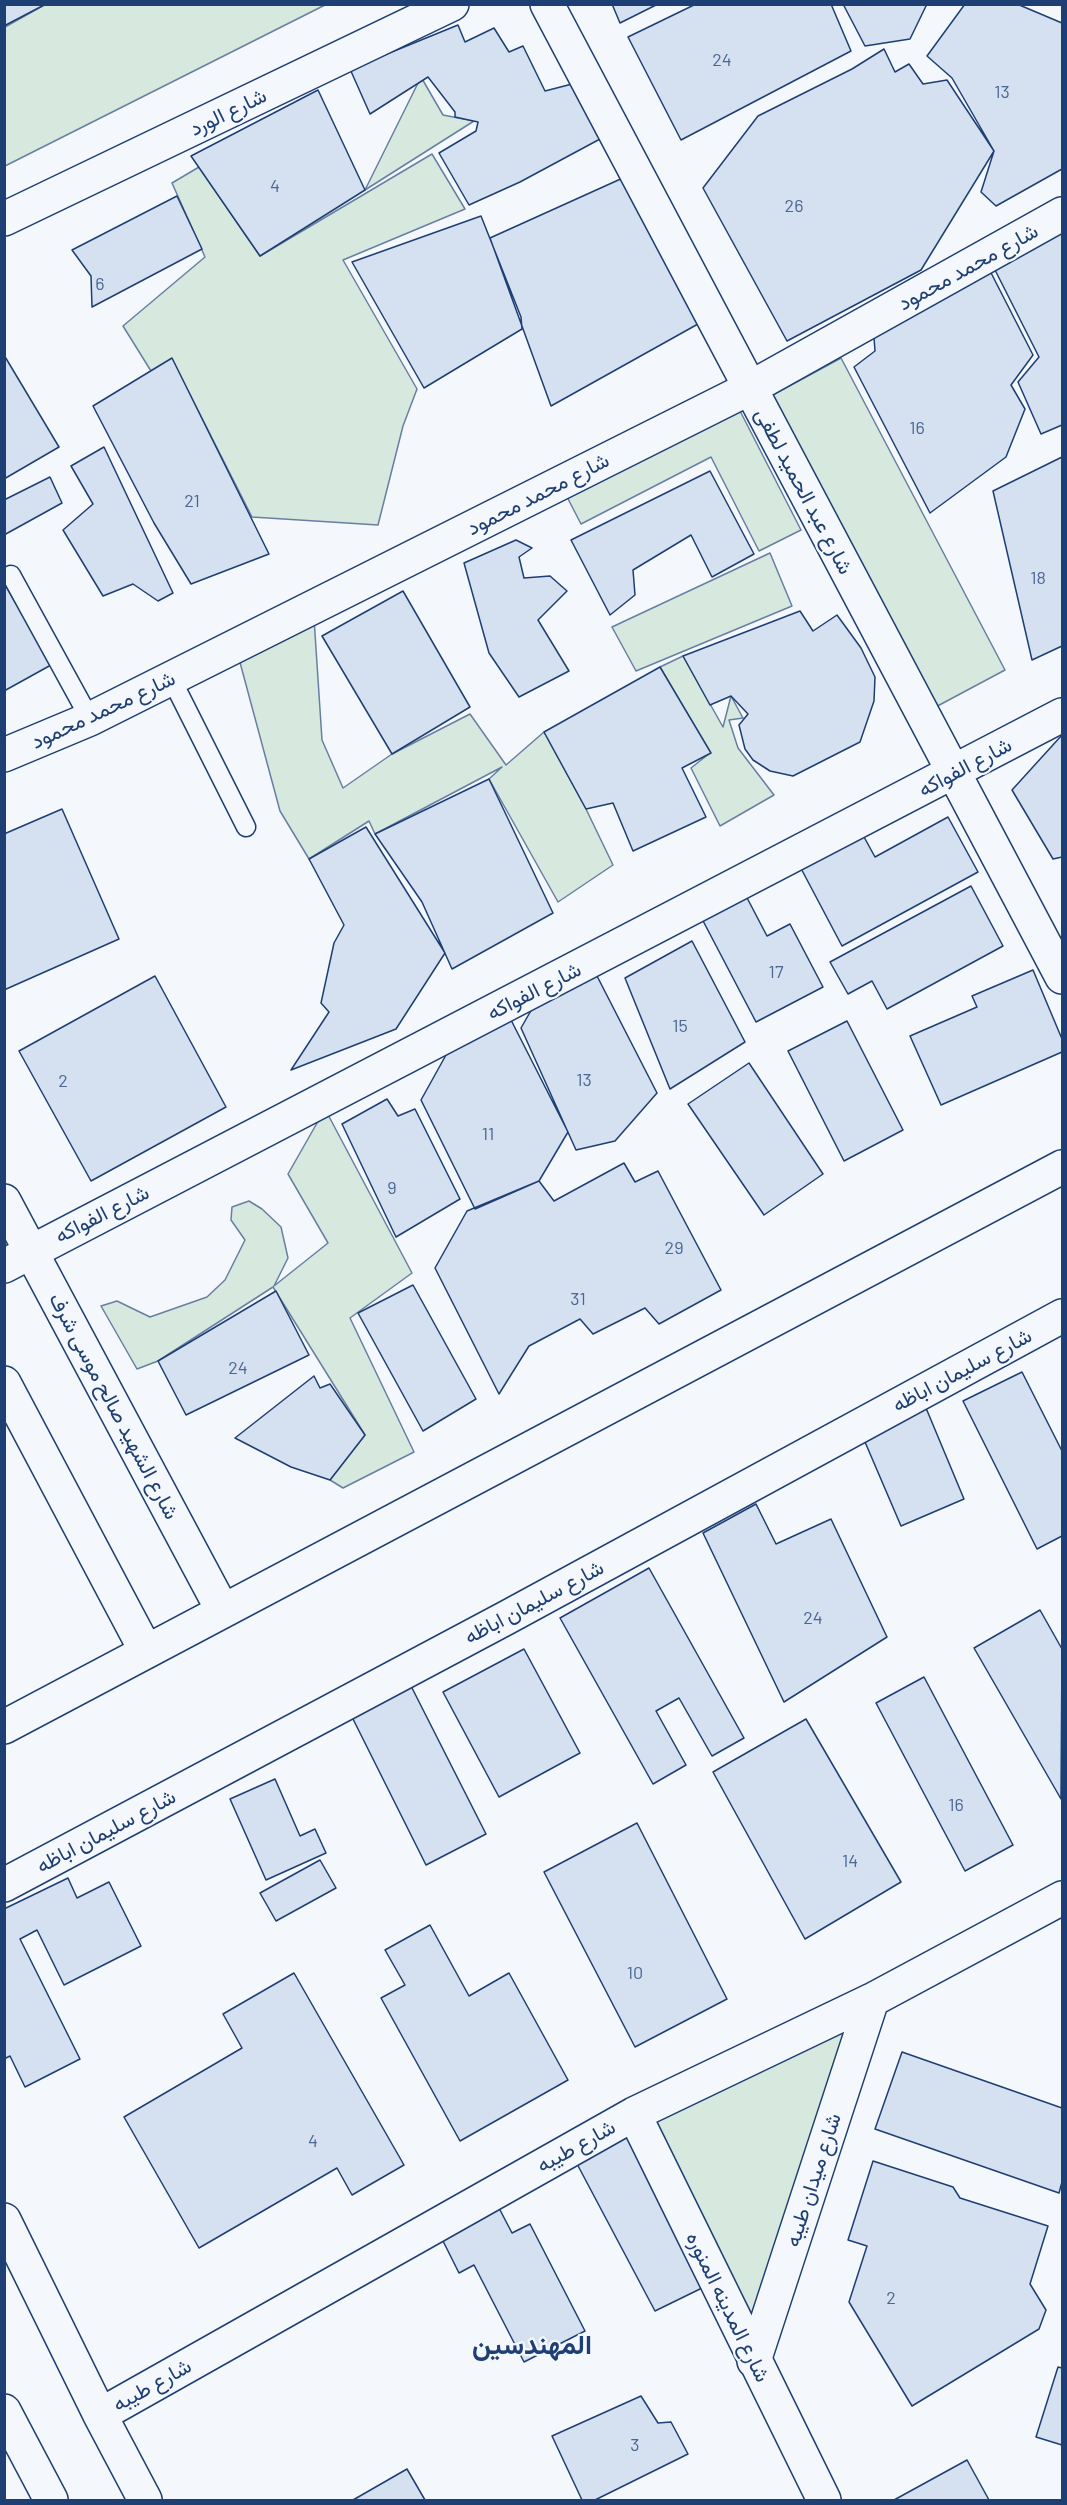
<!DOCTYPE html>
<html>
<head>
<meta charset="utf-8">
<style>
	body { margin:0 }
	#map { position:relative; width:1067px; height:2505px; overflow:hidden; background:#f4f7fb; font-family:Barlow,sans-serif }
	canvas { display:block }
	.frame { position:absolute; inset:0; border:6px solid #1d3f73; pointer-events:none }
</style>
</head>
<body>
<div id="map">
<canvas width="1067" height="2505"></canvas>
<div class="frame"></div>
</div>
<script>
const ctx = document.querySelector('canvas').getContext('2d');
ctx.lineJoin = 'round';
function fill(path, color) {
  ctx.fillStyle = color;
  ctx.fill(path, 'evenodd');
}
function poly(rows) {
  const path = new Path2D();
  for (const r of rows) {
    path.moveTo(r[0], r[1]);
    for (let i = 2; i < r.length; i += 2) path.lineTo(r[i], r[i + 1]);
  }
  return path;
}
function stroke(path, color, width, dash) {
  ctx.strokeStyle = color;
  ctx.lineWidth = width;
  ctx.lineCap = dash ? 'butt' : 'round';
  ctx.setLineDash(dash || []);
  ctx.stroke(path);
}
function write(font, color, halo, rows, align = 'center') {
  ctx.font = font + ' Barlow,Vazirmatn,sans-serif';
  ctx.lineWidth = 4.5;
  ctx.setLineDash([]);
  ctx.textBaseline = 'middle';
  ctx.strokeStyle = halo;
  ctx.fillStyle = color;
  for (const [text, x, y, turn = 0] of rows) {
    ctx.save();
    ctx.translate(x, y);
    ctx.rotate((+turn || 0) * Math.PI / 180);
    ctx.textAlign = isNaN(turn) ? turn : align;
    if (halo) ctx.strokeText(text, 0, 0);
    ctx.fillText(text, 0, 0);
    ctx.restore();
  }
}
const green = poly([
	[46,4,325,4,325,5,5,166,5,27,46,4],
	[421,77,443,115,474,121,365,190,421,77],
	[432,154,465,209,343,260,417,389,403,426,378,525,252,517,172,359,151,371,123,326,205,257,172,183,199,167,260,256,432,154],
	[841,358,1005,670,930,710,769,397,841,358],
	[738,407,801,530,759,551,711,457,581,524,566,495,738,407],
	[770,553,792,606,636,671,612,627,770,553],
	[314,618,322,740,343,788,392,754,470,714,506,765,544,732,586,809,613,865,558,902,489,779,502,767,375,834,369,821,309,859,280,811,238,655,314,618],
	[683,656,723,727,731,696,743,718,729,720,738,748,774,795,720,826,691,768,710,753,660,667,683,656],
	[325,1109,412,1273,350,1318,414,1452,343,1488,330,1480,365,1435,273,1287,158,1361,137,1369,101,1306,117,1301,150,1317,207,1297,225,1280,245,1240,231,1220,232,1207,249,1201,262,1209,281,1227,288,1258,274,1286,328,1243,288,1174,325,1109],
	[864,2009,752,2343,639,2115,864,2009]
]);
const building = poly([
	[4,4,46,4,4,26,4,4],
	[612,4,658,4,620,23,612,4],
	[696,4,831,4,851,51,681,140,628,37,696,4],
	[843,4,927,4,910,39,865,46,843,4],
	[965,4,1017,4,1062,23,1062,169,996,206,981,192,994,151,952,78,927,56,965,4],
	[458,25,465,42,494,28,509,52,523,46,545,91,572,84,600,139,520,182,469,205,439,153,476,131,478,122,455,117,455,112,428,77,370,114,350,69,458,25],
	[884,49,895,72,909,64,923,84,947,80,994,151,921,270,787,341,703,188,758,116,852,69,884,49],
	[318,90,365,190,260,256,191,156,318,90],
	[625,177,698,324,551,406,490,238,625,177],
	[177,196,202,249,92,307,91,276,72,250,177,196],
	[481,216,521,317,522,329,424,388,352,262,481,216],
	[1062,227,1062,425,1041,434,1018,382,1039,357,992,264,1062,227],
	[986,263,1033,355,1011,385,1025,409,1006,457,930,513,854,367,875,351,873,324,986,263],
	[4,355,59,447,4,479,4,355],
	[172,358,269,554,191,584,154,523,93,406,172,358],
	[104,447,173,593,158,601,133,584,103,596,63,530,93,504,71,466,104,447],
	[1062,457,1062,646,1032,660,993,491,1062,457],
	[710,471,754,554,712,577,691,535,633,570,635,595,610,615,571,540,710,471],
	[50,477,62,503,4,535,4,500,50,477],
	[516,540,532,548,519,557,524,578,550,576,567,591,538,620,569,671,519,697,489,653,464,563,516,540],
	[4,583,51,665,4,691,4,583],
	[403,591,470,707,392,754,322,636,403,591],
	[800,611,813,631,837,615,861,648,875,677,874,701,860,742,793,776,770,771,753,760,745,749,739,725,748,714,731,696,710,705,683,656,800,611],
	[660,667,711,753,682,768,706,817,633,851,613,803,586,809,544,732,660,667],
	[1062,735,1062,857,1053,859,1012,790,1062,735],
	[489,779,553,913,452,969,422,902,375,834,489,779],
	[62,809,119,939,4,990,4,834,62,809],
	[948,817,978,872,842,946,796,859,858,826,875,857,948,817],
	[366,827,445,953,396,1029,291,1070,329,1012,321,1003,334,943,344,925,309,859,366,827],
	[971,886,1003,946,887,1009,872,981,848,994,830,962,971,886],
	[745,894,767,936,790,924,823,987,756,1022,701,917,745,894],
	[692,941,745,1042,670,1089,625,978,692,941],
	[1033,970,1062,1039,1062,1052,941,1105,910,1036,977,1007,972,996,1033,970],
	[155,976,226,1107,91,1181,19,1051,155,976],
	[597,976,657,1093,615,1141,576,1150,521,1028,533,1007,597,976],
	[510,1018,568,1132,539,1181,475,1209,421,1100,451,1046,510,1018],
	[847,1021,903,1130,844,1161,788,1051,847,1021],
	[749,1063,823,1174,764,1215,688,1104,749,1063],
	[387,1099,398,1116,415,1109,460,1199,396,1237,342,1124,387,1099],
	[624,1163,635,1182,658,1171,721,1290,659,1324,645,1308,593,1334,580,1319,529,1346,499,1394,435,1268,467,1211,539,1181,554,1201,624,1163],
	[413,1285,476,1399,423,1431,358,1313,413,1285],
	[276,1291,309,1355,186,1415,158,1361,276,1291],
	[1022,1372,1062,1451,1062,1536,1037,1549,963,1401,1022,1372],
	[314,1376,320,1388,330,1384,365,1435,330,1480,291,1467,235,1438,314,1376],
	[926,1408,964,1499,901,1526,862,1435,926,1408],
	[756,1504,776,1544,831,1519,887,1637,784,1702,703,1533,756,1504],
	[649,1568,744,1738,712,1756,679,1698,656,1711,686,1765,653,1784,560,1618,649,1568],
	[1040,1610,1062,1649,1061,1799,974,1648,1040,1610],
	[524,1649,580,1753,499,1797,443,1692,524,1649],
	[924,1677,1013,1845,965,1871,876,1703,924,1677],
	[410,1684,486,1834,426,1865,351,1715,410,1684],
	[806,1719,901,1882,805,1939,713,1772,806,1719],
	[275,1779,300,1836,315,1829,326,1853,266,1880,230,1799,275,1779],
	[637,1823,727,1999,635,2047,544,1872,637,1823],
	[320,1860,336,1888,276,1921,260,1893,320,1860],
	[68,1878,77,1898,109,1882,141,1946,64,1985,37,1930,20,1939,80,2059,25,2087,10,2056,4,2059,4,1909,68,1878],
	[430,1925,469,1996,509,1973,568,2080,460,2141,381,1998,405,1985,385,1950,430,1925],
	[294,1973,404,2165,352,2195,337,2168,199,2248,124,2117,242,2048,223,2014,294,1973],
	[902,2052,1062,2108,1062,2182,1059,2193,875,2129,902,2052],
	[629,2131,702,2288,655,2311,576,2162,629,2131],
	[873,2161,953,2187,960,2198,1048,2226,1030,2284,1046,2310,1039,2329,912,2406,849,2302,867,2246,848,2240,873,2161],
	[499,2208,512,2233,530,2224,585,2331,524,2362,474,2265,459,2273,438,2231,499,2208],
	[1058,2367,1062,2368,1062,2445,1036,2437,1058,2367],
	[641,2396,658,2423,671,2422,688,2454,595,2500,582,2500,552,2436,641,2396],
	[967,2460,989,2500,894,2500,967,2460],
	[407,2469,425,2500,353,2500,407,2469]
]);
const lane = poly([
	[11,575,90,719],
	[171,678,246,827]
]);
const street = poly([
	[547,4,1062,977],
	[4,219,452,4],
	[4,755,90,719,750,388,1062,214],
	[4,1201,223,1611],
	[4,1266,1062,715],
	[4,1383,146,1651],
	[4,1727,1062,1167],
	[4,1885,506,1618,1062,1316],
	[634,2114,824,2500],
	[4,2220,100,2415,145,2500],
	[754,2361,872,2000],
	[100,2415,634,2114,872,2000,1062,1898]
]);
const primary = poly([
	[4,2411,51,2500]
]);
const numberNames = [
	["24",722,60],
	["13",1002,92],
	["4",275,186],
	["26",794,206],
	["6",100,284],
	["16",917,428],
	["21",192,501],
	["18",1038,578],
	["17",776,972],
	["15",680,1026],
	["13",584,1080],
	["2",63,1081],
	["11",488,1134],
	["9",392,1188],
	["29",674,1248],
	["31",578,1299],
	["24",238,1368],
	["24",813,1618],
	["16",956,1805],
	["14",850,1861],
	["10",635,1973],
	["4",313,2141],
	["2",891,2298],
	["3",635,2445]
];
const streetNames = [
	["شارع الورد",228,112,-26],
	["شارع محمد محمود",968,267,-29],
	["شارع عبد الحميد لطفى",804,491,62],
	["شارع محمد محمود",538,494,-27],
	["شارع محمد محمود",103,710,-25],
	["شارع الفواكه",965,767,-28],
	["شارع الفواكه",534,991,-27],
	["شارع الفواكه",102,1214,-27],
	["شارع سليمان اباظه",962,1370,-28],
	["شارع الشهيد صالح موسى شرف",114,1406,62],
	["شارع سليمان اباظه",534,1602,-28],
	["شارع سليمان اباظه",106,1831,-28],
	["شارع طيبه",576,2146,-29],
	["شارع ميدان طيبه",813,2180,-72],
	["شارع المدينه المنوره",728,2307,64],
	["شارع طيبه",152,2385,-29]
];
const districtNames = [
	["المهندسين",532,2345]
];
fill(green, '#d7e8df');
stroke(green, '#687fa3', 1.5);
fill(building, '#d5e0f0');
stroke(building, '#1d3f73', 1.5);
stroke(lane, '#1d3f73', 21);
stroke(street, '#1d3f73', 36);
stroke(primary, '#1d3f73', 36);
stroke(lane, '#f4f7fb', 18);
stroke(street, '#f4f7fb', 33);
stroke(primary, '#f4f7fb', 33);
write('18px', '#4b6792', null, numberNames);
write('21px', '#1d3f73', '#f4f7fb', streetNames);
write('bold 27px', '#1d3f73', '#f4f7fb', districtNames);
</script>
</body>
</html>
